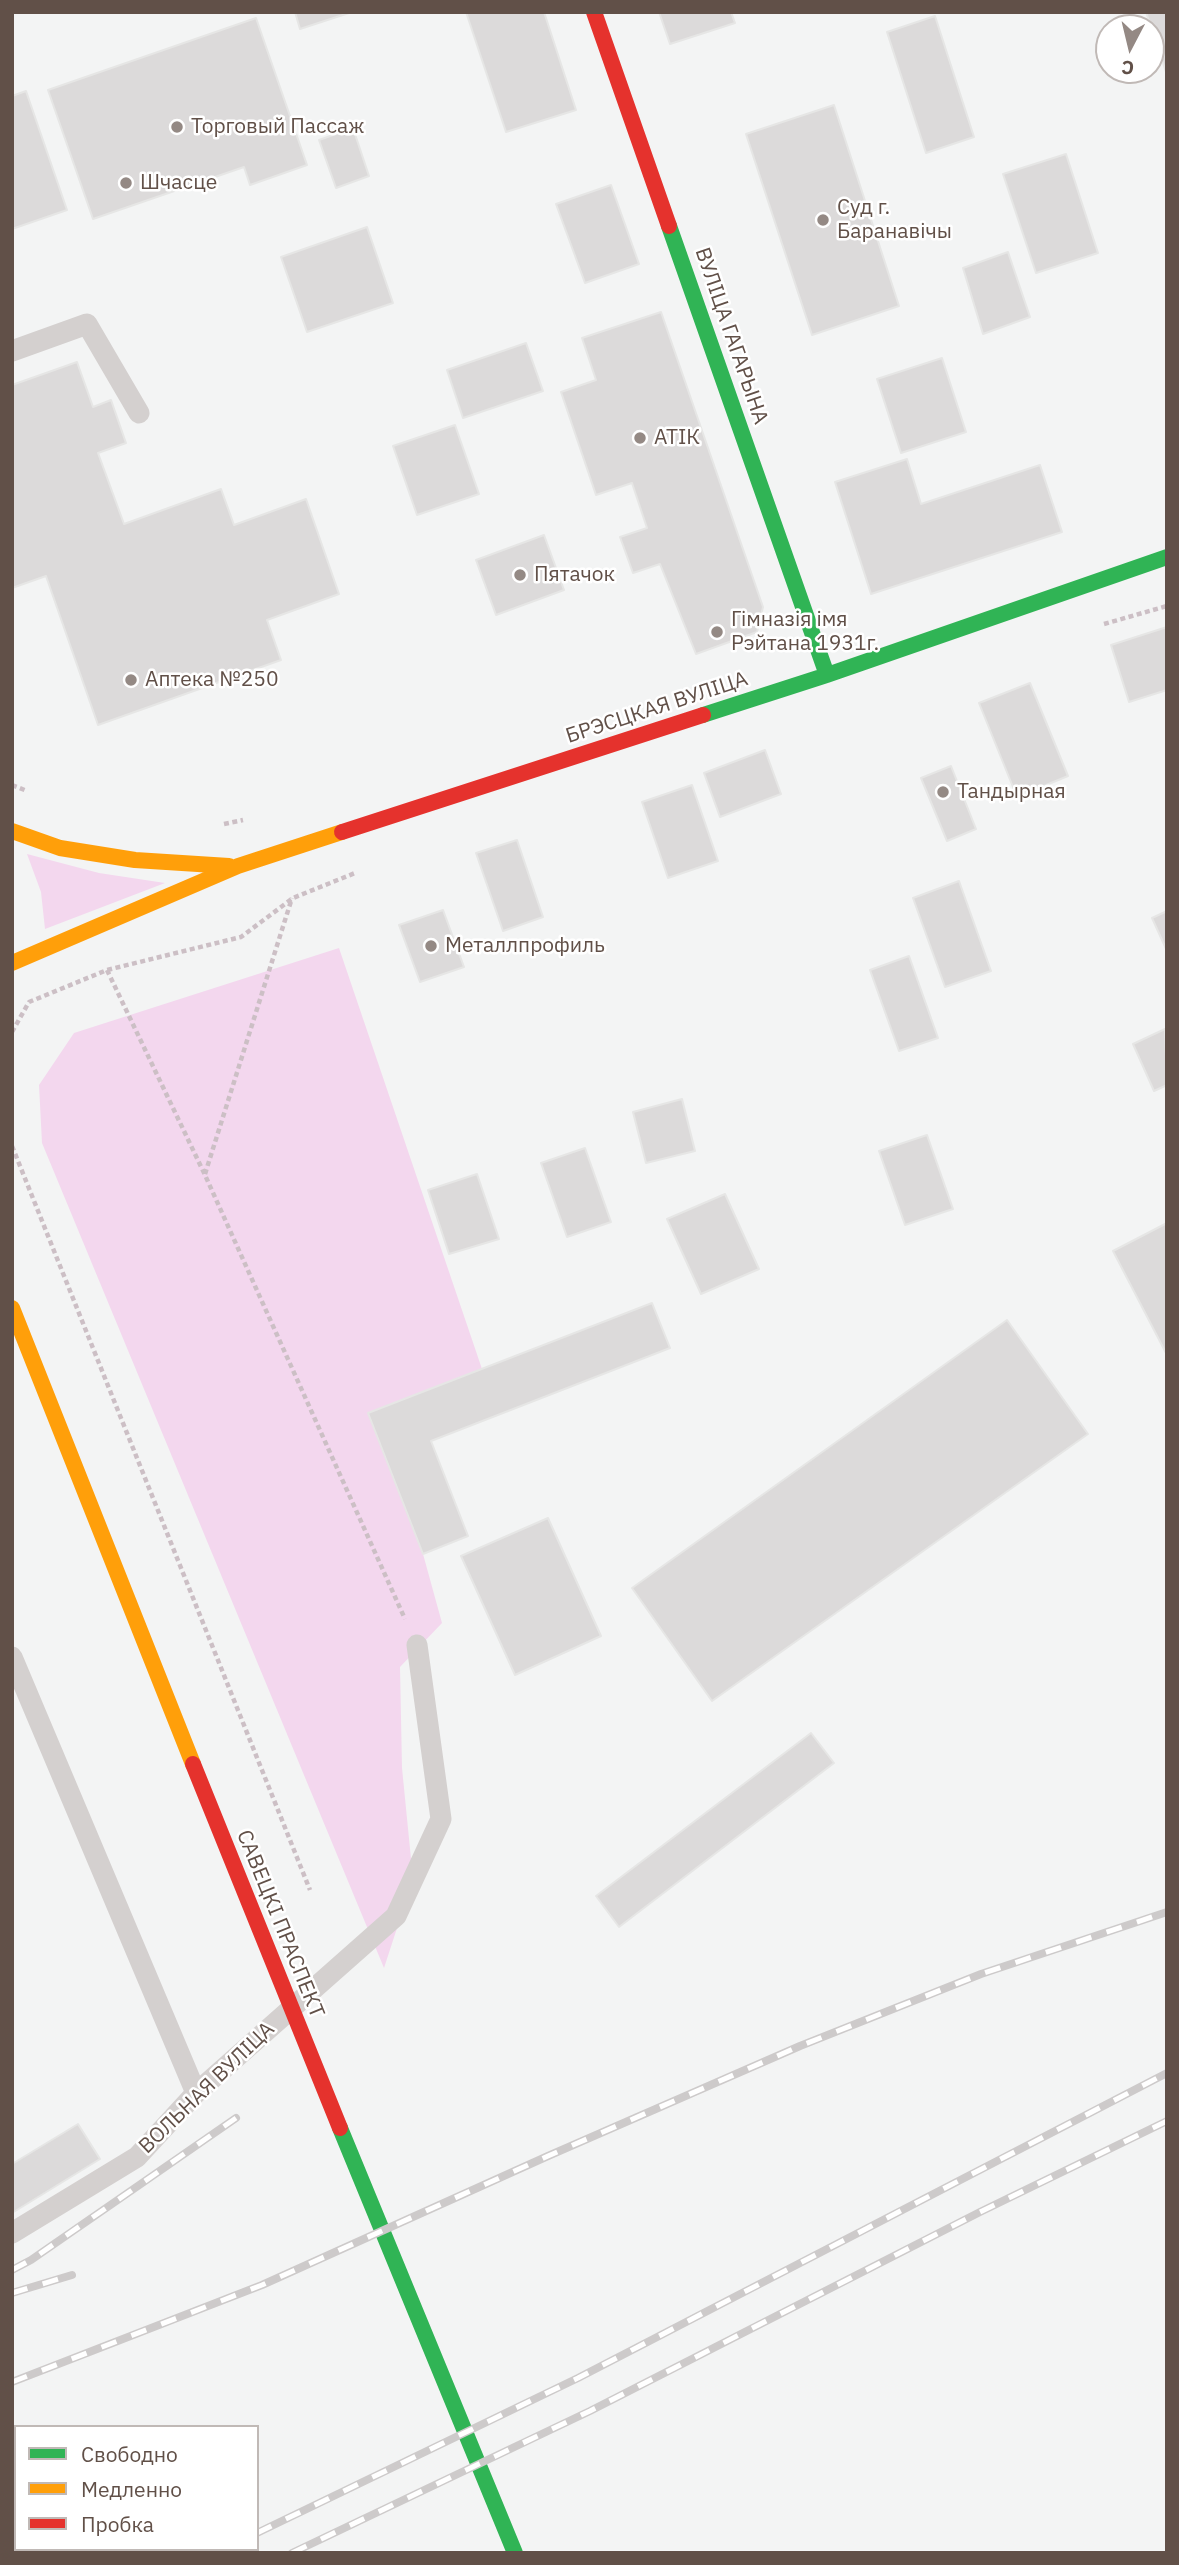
<!DOCTYPE html>
<html>
<head>
<meta charset="utf-8">
<style>
	body { margin:0 }
	#map { position:relative; width:1179px; height:2565px; overflow:hidden; background:#f3f4f4; font-family:"IBM Plex Sans",sans-serif }
	canvas { display:block }
	.frame { position:absolute; inset:0; border:14px solid #615048; pointer-events:none }
	.legend { position:absolute; left:14px; top:2425px; width:245px; height:126px; box-sizing:border-box; background:#fff; border:2px solid #c0b9b6; margin:0; padding:9px 12px; list-style:none; font-size:21px; color:#615048 }
	.legend li { display:flex; align-items:center; gap:14px; height:35px }
	.legend b { width:35px; border:2px solid #c0b9b6 }
	.north { position:absolute; left:1095px; top:14px; width:70px; height:70px; box-sizing:border-box; background:#fff; border:2px solid #c0b9b6; border-radius:50%; rotate:187deg; font-size:19px; font-weight:700; line-height:28px; text-align:center; color:#615048 }
	.north::after { content:''; display:block; margin:auto; width:24px; height:32px; background:#948984; clip-path:polygon(50% 0,100% 100%,50% 72%,0 100%) }
</style>
</head>
<body>
<div id="map">
<canvas width="1179" height="2565"></canvas>
<div class="frame"></div>
<ul class="legend">
<li><b style="height:9px;background:#30b455"></b>Свободно</li>
<li><b style="height:9px;background:#ff9f0a"></b>Медленно</li>
<li><b style="height:9px;background:#e5322d"></b>Пробка</li>
</ul>
<div class="north">С</div>
</div>
<script>
const ctx = document.querySelector('canvas').getContext('2d');
ctx.lineJoin = 'round';
function fill(path, color) {
  ctx.fillStyle = color;
  ctx.fill(path, 'evenodd');
}
function poly(rows) {
  const path = new Path2D();
  for (const r of rows) {
    path.moveTo(r[0], r[1]);
    for (let i = 2; i < r.length; i += 2) path.lineTo(r[i], r[i + 1]);
  }
  return path;
}
function stroke(path, color, width, dash) {
  ctx.strokeStyle = color;
  ctx.lineWidth = width;
  ctx.lineCap = dash ? 'butt' : 'round';
  ctx.setLineDash(dash || []);
  ctx.stroke(path);
}
function write(font, color, halo, rows, align = 'center') {
  ctx.font = font + ' "IBM Plex Sans",sans-serif';
  ctx.lineWidth = 5;
  ctx.setLineDash([]);
  ctx.textBaseline = 'middle';
  ctx.strokeStyle = halo;
  ctx.fillStyle = color;
  for (const [text, x, y, turn = 0] of rows) {
    ctx.save();
    ctx.translate(x, y);
    ctx.rotate((+turn || 0) * Math.PI / 180);
    ctx.textAlign = isNaN(turn) ? turn : align;
    if (halo) ctx.strokeText(text, 0, 0);
    ctx.fillText(text, 0, 0);
    ctx.restore();
  }
}
const green = poly([
	[27,854,99,873,165,883,45,929,41,892],
	[339,948,482,1369,368,1413,423,1554,442,1623,400,1667,402,1768,413,1879,384,1968,42,1143,39,1085,74,1033]
]);
const building = poly([
	[295,12,352,12,300,29,295,12],
	[466,12,544,12,576,110,506,132,466,12],
	[659,12,731,12,735,23,670,44,659,12],
	[1146,12,1167,12,1167,75,1146,12],
	[935,16,974,137,926,153,887,32,935,16],
	[256,18,307,165,250,185,244,167,93,219,48,90,256,18],
	[26,91,67,210,12,229,12,96,26,91],
	[834,105,899,306,812,335,746,134,834,105],
	[353,128,369,176,336,188,319,140,353,128],
	[1066,154,1098,253,1036,273,1003,174,1066,154],
	[611,185,639,264,585,283,556,204,611,185],
	[367,227,393,303,307,332,281,257,367,227],
	[1008,252,1030,317,983,334,963,268,1008,252],
	[661,312,763,607,757,632,696,654,660,564,633,573,620,537,647,528,632,483,596,495,561,392,596,380,582,338,661,312],
	[526,343,543,391,463,418,447,370,526,343],
	[942,358,966,432,901,453,877,379,942,358],
	[77,362,93,407,111,400,126,443,98,453,124,524,221,489,234,525,306,499,339,594,267,620,281,660,98,725,46,576,12,588,12,385,77,362],
	[455,425,479,494,417,515,393,446,455,425],
	[907,459,921,504,1040,465,1062,532,871,594,835,482,907,459],
	[544,535,564,590,496,615,476,560,544,535],
	[1167,627,1167,690,1129,702,1111,645,1167,627],
	[1030,683,1068,776,1017,797,979,703,1030,683],
	[765,750,781,794,720,817,704,773,765,750],
	[951,766,976,829,947,841,921,778,951,766],
	[692,785,718,861,668,878,642,802,692,785],
	[517,840,543,917,503,931,476,853,517,840],
	[959,881,991,971,945,987,913,898,959,881],
	[443,910,464,967,420,982,399,925,443,910],
	[1167,911,1167,951,1152,918,1167,911],
	[909,956,938,1038,899,1051,870,970,909,956],
	[1165,1029,1167,1085,1154,1091,1133,1044,1165,1029],
	[682,1099,695,1151,646,1163,633,1112,682,1099],
	[927,1135,953,1209,905,1225,879,1151,927,1135],
	[585,1148,611,1222,567,1237,541,1163,585,1148],
	[477,1174,499,1239,449,1254,428,1190,477,1174],
	[725,1194,759,1269,701,1294,667,1219,725,1194],
	[1167,1223,1167,1355,1113,1251,1167,1223],
	[652,1303,670,1348,431,1441,468,1536,423,1554,368,1413,652,1303],
	[1007,1320,1088,1434,712,1701,632,1588,1007,1320],
	[548,1518,601,1636,515,1675,461,1556,548,1518],
	[811,1733,834,1763,619,1927,596,1896,811,1733],
	[78,2124,100,2159,12,2213,12,2164,78,2124]
]);
const path = poly([
	[1104,624,1167,606],
	[12,785,27,791],
	[224,824,243,820],
	[107,970,205,1175,405,1619],
	[12,1032,29,1002,107,970,241,937,293,898,355,873],
	[12,1146,310,1890],
	[205,1174,292,898]
]);
const lane = poly([
	[12,351,87,324,139,413],
	[12,1657,196,2093],
	[12,2233,137,2157,196,2093,396,1916,441,1819,417,1645]
]);
const fast = poly([
	[669,226,827,675],
	[703,715,827,675,1167,557],
	[340,2128,515,2553]
]);
const slow = poly([
	[12,831,60,848,135,860,229,866],
	[12,963,238,866,342,832],
	[12,1308,193,1764]
]);
const jam = poly([
	[594,12,669,226],
	[342,832,703,715],
	[193,1764,340,2128]
]);
const rail = poly([
	[12,2270,31,2260,236,2118],
	[12,2293,72,2275],
	[12,2382,262,2285,548,2156,800,2046,981,1974,1167,1912],
	[257,2533,578,2378,1167,2073],
	[217,2553,224,2549],
	[292,2553,590,2411,980,2212,1167,2121]
]);
const markers = [
	[177,127,7,"#948984"],
	[126,183,7,"#948984"],
	[823,220,7,"#948984"],
	[640,438,7,"#948984"],
	[520,575,7,"#948984"],
	[717,632,7,"#948984"],
	[131,680,7,"#948984"],
	[943,792,7,"#948984"],
	[431,946,7,"#948984"]
];
const poiNames = [
	["Торговый Пассаж",191,127],
	["Шчасце",140,183],
	["Суд г.",837,208],
	["Баранавічы",837,232],
	["АТІК",654,438],
	["Пятачок",534,575],
	["Гімназія імя",731,620],
	["Рэйтана 1931г.",731,644],
	["Аптека №250",145,680],
	["Тандырная",957,792],
	["Металлпрофиль",445,946]
];
const streetNames = [
	["ВУЛІЦА ГАГАРЫНА",731,336,71],
	["БРЭСЦКАЯ ВУЛІЦА",657,708,-18],
	["САВЕЦКІ ПРАСПЕКТ",280,1924,68],
	["ВОЛЬНАЯ ВУЛІЦА",207,2088,-44]
];
fill(green, '#f3d7ee');
fill(building, '#dcdada');
stroke(building, '#e6e6e5', 2);
stroke(path, '#ccbfc5', 4.5, [5, 3.5]);
stroke(lane, '#d4d0cf', 21);
stroke(fast, '#30b455', 16);
stroke(slow, '#ff9f0a', 16);
stroke(jam, '#e5322d', 16);
stroke(rail, '#cdcaca', 8);
stroke(rail, '#fff', 5, [16]);
for (const [x, y, r, color] of markers) {
  const dot = new Path2D();
  dot.arc(x, y, r, 0, 2 * Math.PI);
  ctx.fillStyle = color;
  ctx.fill(dot);
  stroke(dot, '#fff', 2.5);
}
write('21px', '#615048', '#fff', poiNames, 'left');
write('21px', '#615048', '#fff', streetNames);
</script>
</body>
</html>
